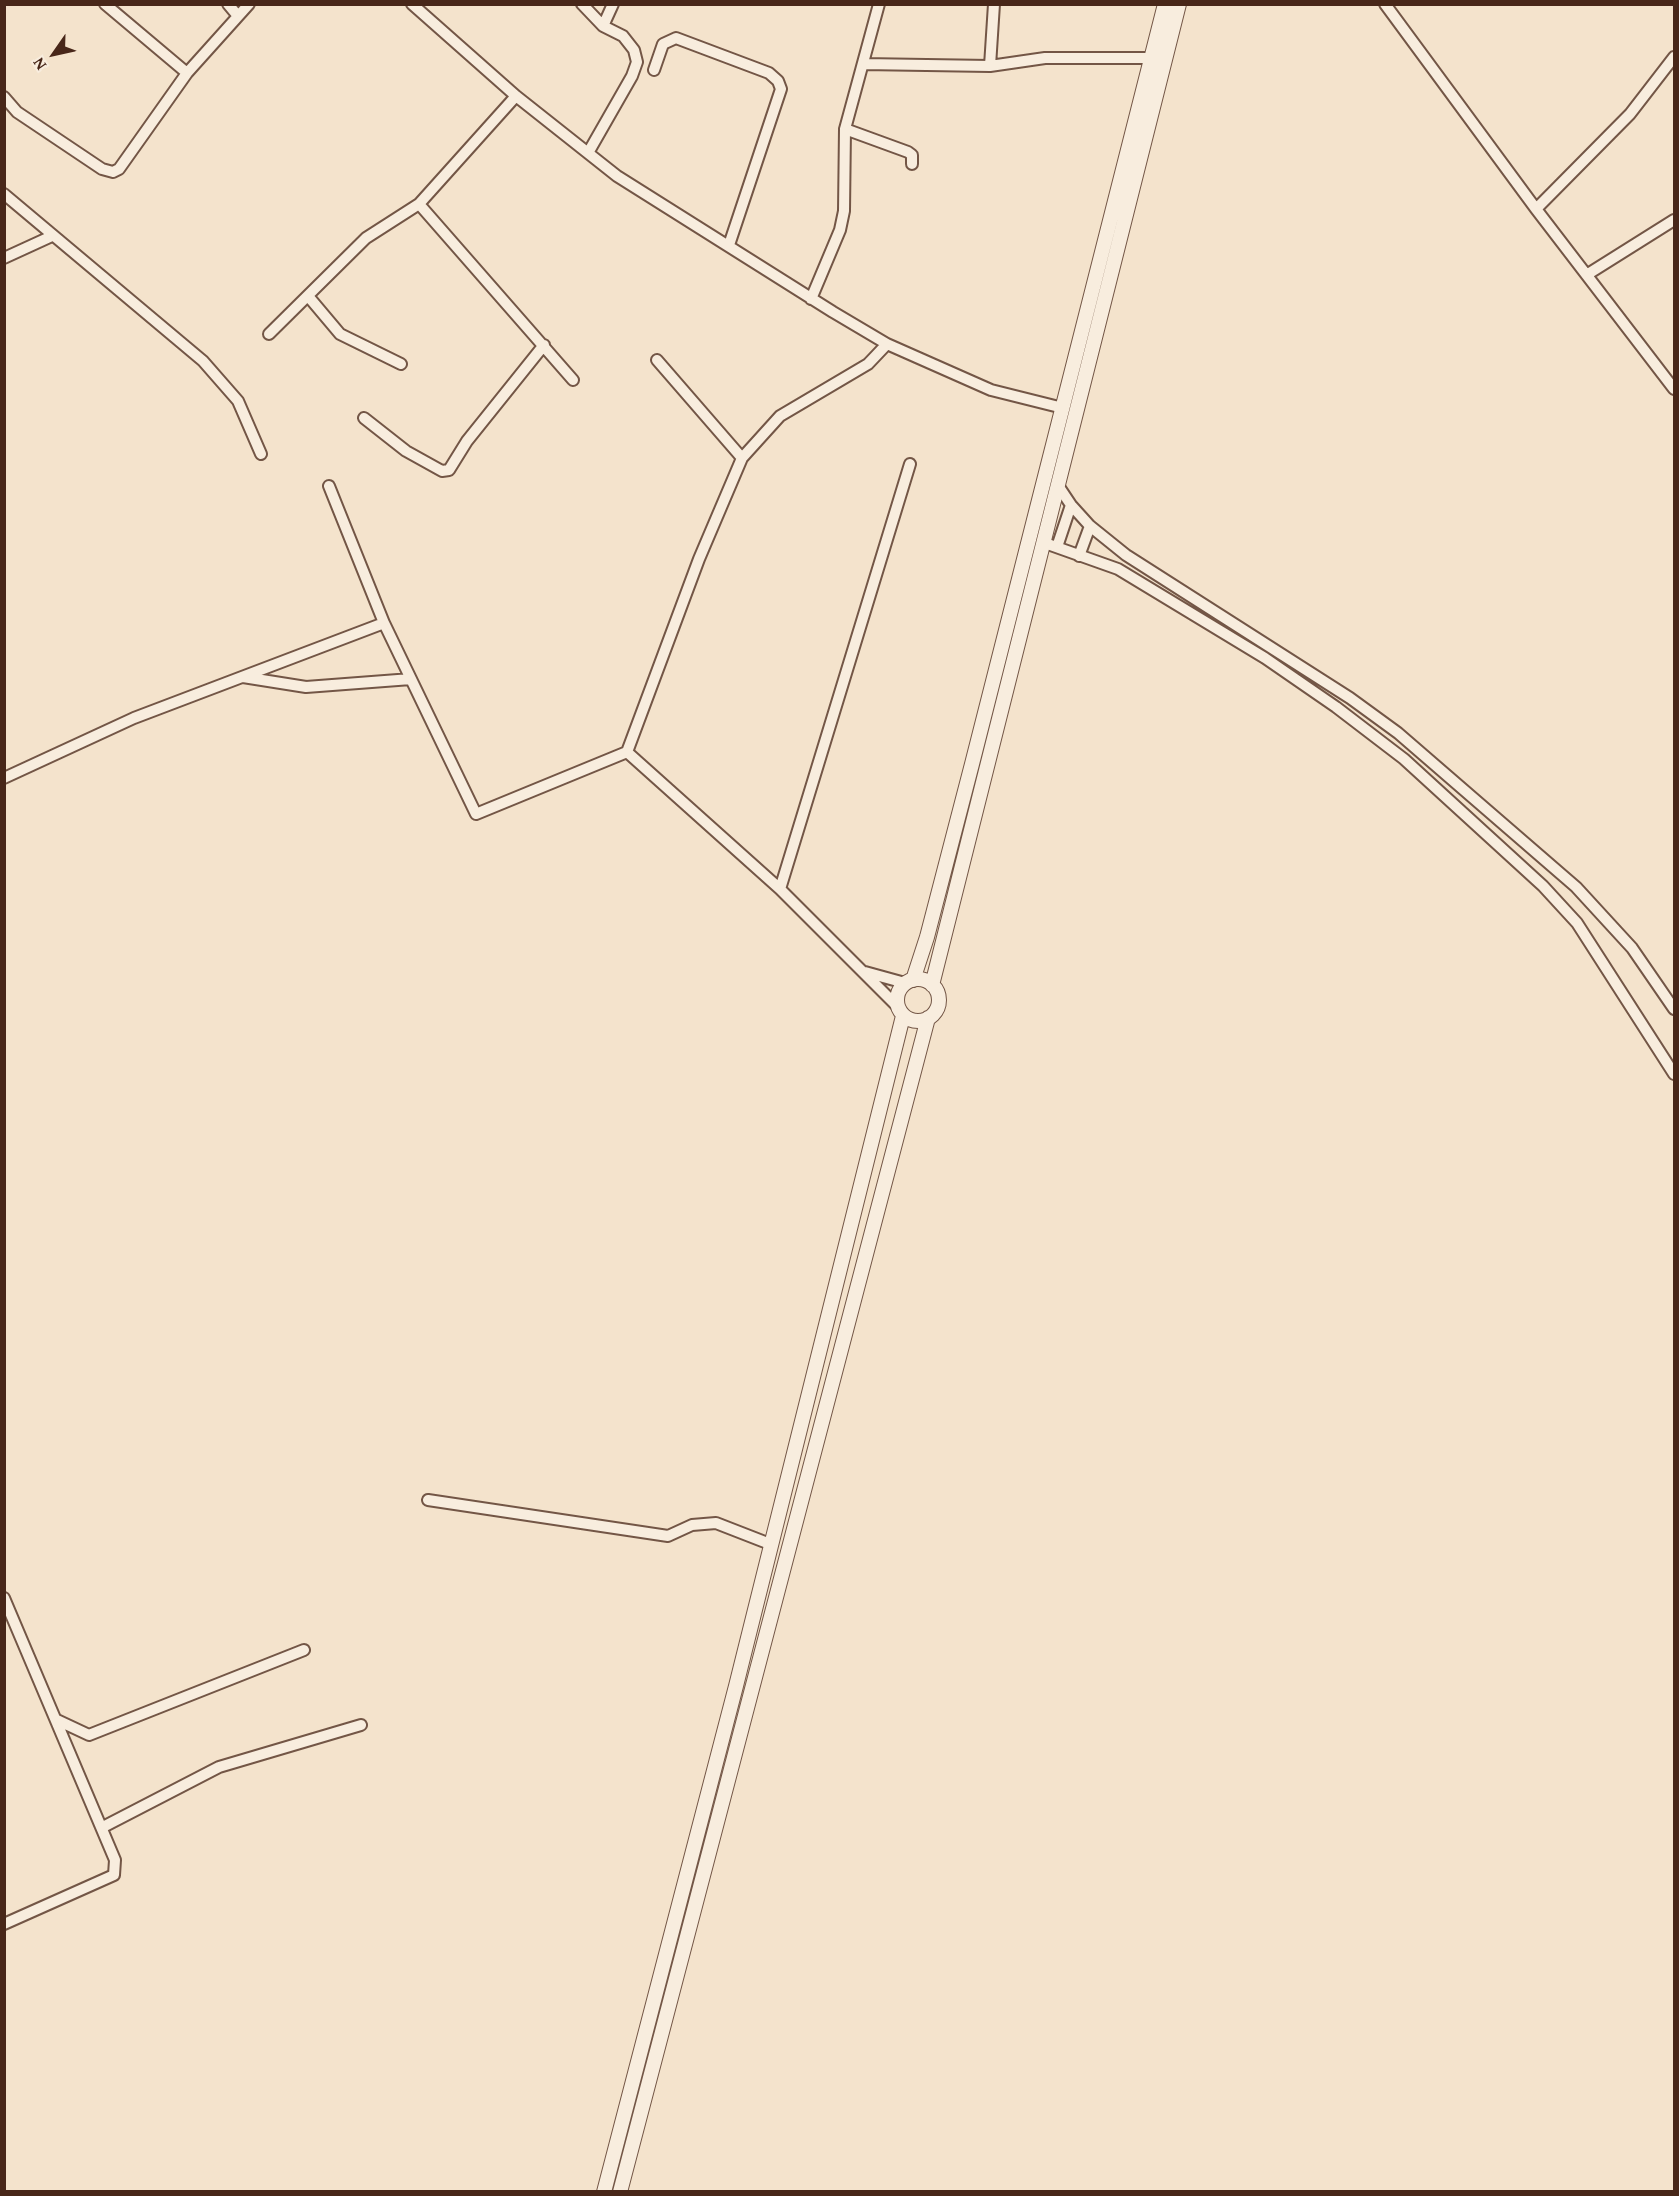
<!DOCTYPE html>
<html>
<head>
<meta charset="utf-8">
<style>
	body { margin:0 }
	#map { position:relative; width:1679px; height:2196px; overflow:hidden; background:#f4e3cc; font-family:"Gentium Book Plus",serif }
	canvas { display:block }
	.frame { position:absolute; inset:0; border:6px solid #482719; pointer-events:none }
	.north { position:absolute; left:24px; top:24px; width:60px; height:60px; -webkit-text-stroke:4px #f8edde; paint-order:stroke; rotate:236deg; font-size:16px; font-weight:700; line-height:24px; text-align:center; color:#482719 }
	.north::after { content:''; display:block; margin:auto; width:21px; height:27px; background:#482719; clip-path:polygon(50% 0,100% 100%,50% 72%,0 100%) }
</style>
</head>
<body>
<div id="map">
<canvas width="1679" height="2196"></canvas>
<div class="frame"></div>
<div class="north">N</div>
</div>
<script>
const ctx = document.querySelector('canvas').getContext('2d');
ctx.lineJoin = 'round';
function poly(rows) {
  const path = new Path2D();
  for (const r of rows) {
    if (r.length === 3) {
      path.moveTo(r[0] + r[2], r[1]);
      path.arc(r[0], r[1], r[2], 0, 2 * Math.PI);
      continue;
    }
    path.moveTo(r[0], r[1]);
    for (let i = 2; i < r.length; i += 2) path.lineTo(r[i], r[i + 1]);
  }
  return path;
}
function stroke(path, color, width, dash) {
  ctx.strokeStyle = color;
  ctx.lineWidth = width;
  ctx.lineCap = dash ? 'butt' : 'round';
  ctx.setLineDash(dash || []);
  ctx.stroke(path);
}
const minor = poly([
	[105,4,187,73,249,4],
	[228,4,238,16],
	[412,4,516,96,617,176,833,312,887,344,991,390,1063,408],
	[582,4,603,26,623,36,634,50,637,62,632,76,588,153],
	[1385,4,1536,209,1674,389],
	[603,26,613,4],
	[863,64,990,66,1045,58,1152,58],
	[990,66,994,4],
	[654,70,663,44,676,38,769,73,778,81,781,89,729,245],
	[4,97,17,112,102,169,113,172,119,169,187,73],
	[845,129,908,152,912,155,912,164],
	[4,194,203,361,238,401,261,454],
	[419,204,573,380],
	[1536,209,1630,114,1674,57],
	[4,258,52,236],
	[1588,274,1674,220],
	[308,296,340,334,401,364],
	[811,299,840,230,844,211,845,129,879,4],
	[269,334,366,238,419,204,516,96],
	[657,360,742,458],
	[364,418,406,451,442,471,449,470,467,441,544,345],
	[1057,484,1071,505,1090,526,1126,555,1350,698,1398,733,1576,887,1632,948,1674,1009],
	[329,486,384,623],
	[1042,542,1118,569,1265,658,1336,707,1404,759,1543,886,1577,923,1674,1074],
	[1057,547,1071,505],
	[1079,556,1090,526],
	[243,677,306,687,411,679],
	[627,752,699,559,742,458,780,416,868,364,887,344],
	[4,778,134,718,384,623,476,814,627,752,780,889,898,1007],
	[780,889,910,464],
	[865,972,905,983],
	[428,1500,668,1536,692,1525,716,1523,770,1544],
	[4,1598,115,1860,114,1875,4,1924],
	[57,1720,89,1735,304,1650],
	[103,1827,219,1767,361,1725]
]);
const tertiary = poly([
	[918,1000,21],
	[913,980,927,937,972,764,1165,4],
	[932,985,1179,4],
	[604,2192,736,1686,903,1016],
	[620,2192,928,1018]
]);
stroke(minor, '#735646', 14);
stroke(tertiary, '#735646', 16);
stroke(minor, '#f8edde', 10);
stroke(tertiary, '#f8edde', 14);
</script>
</body>
</html>
